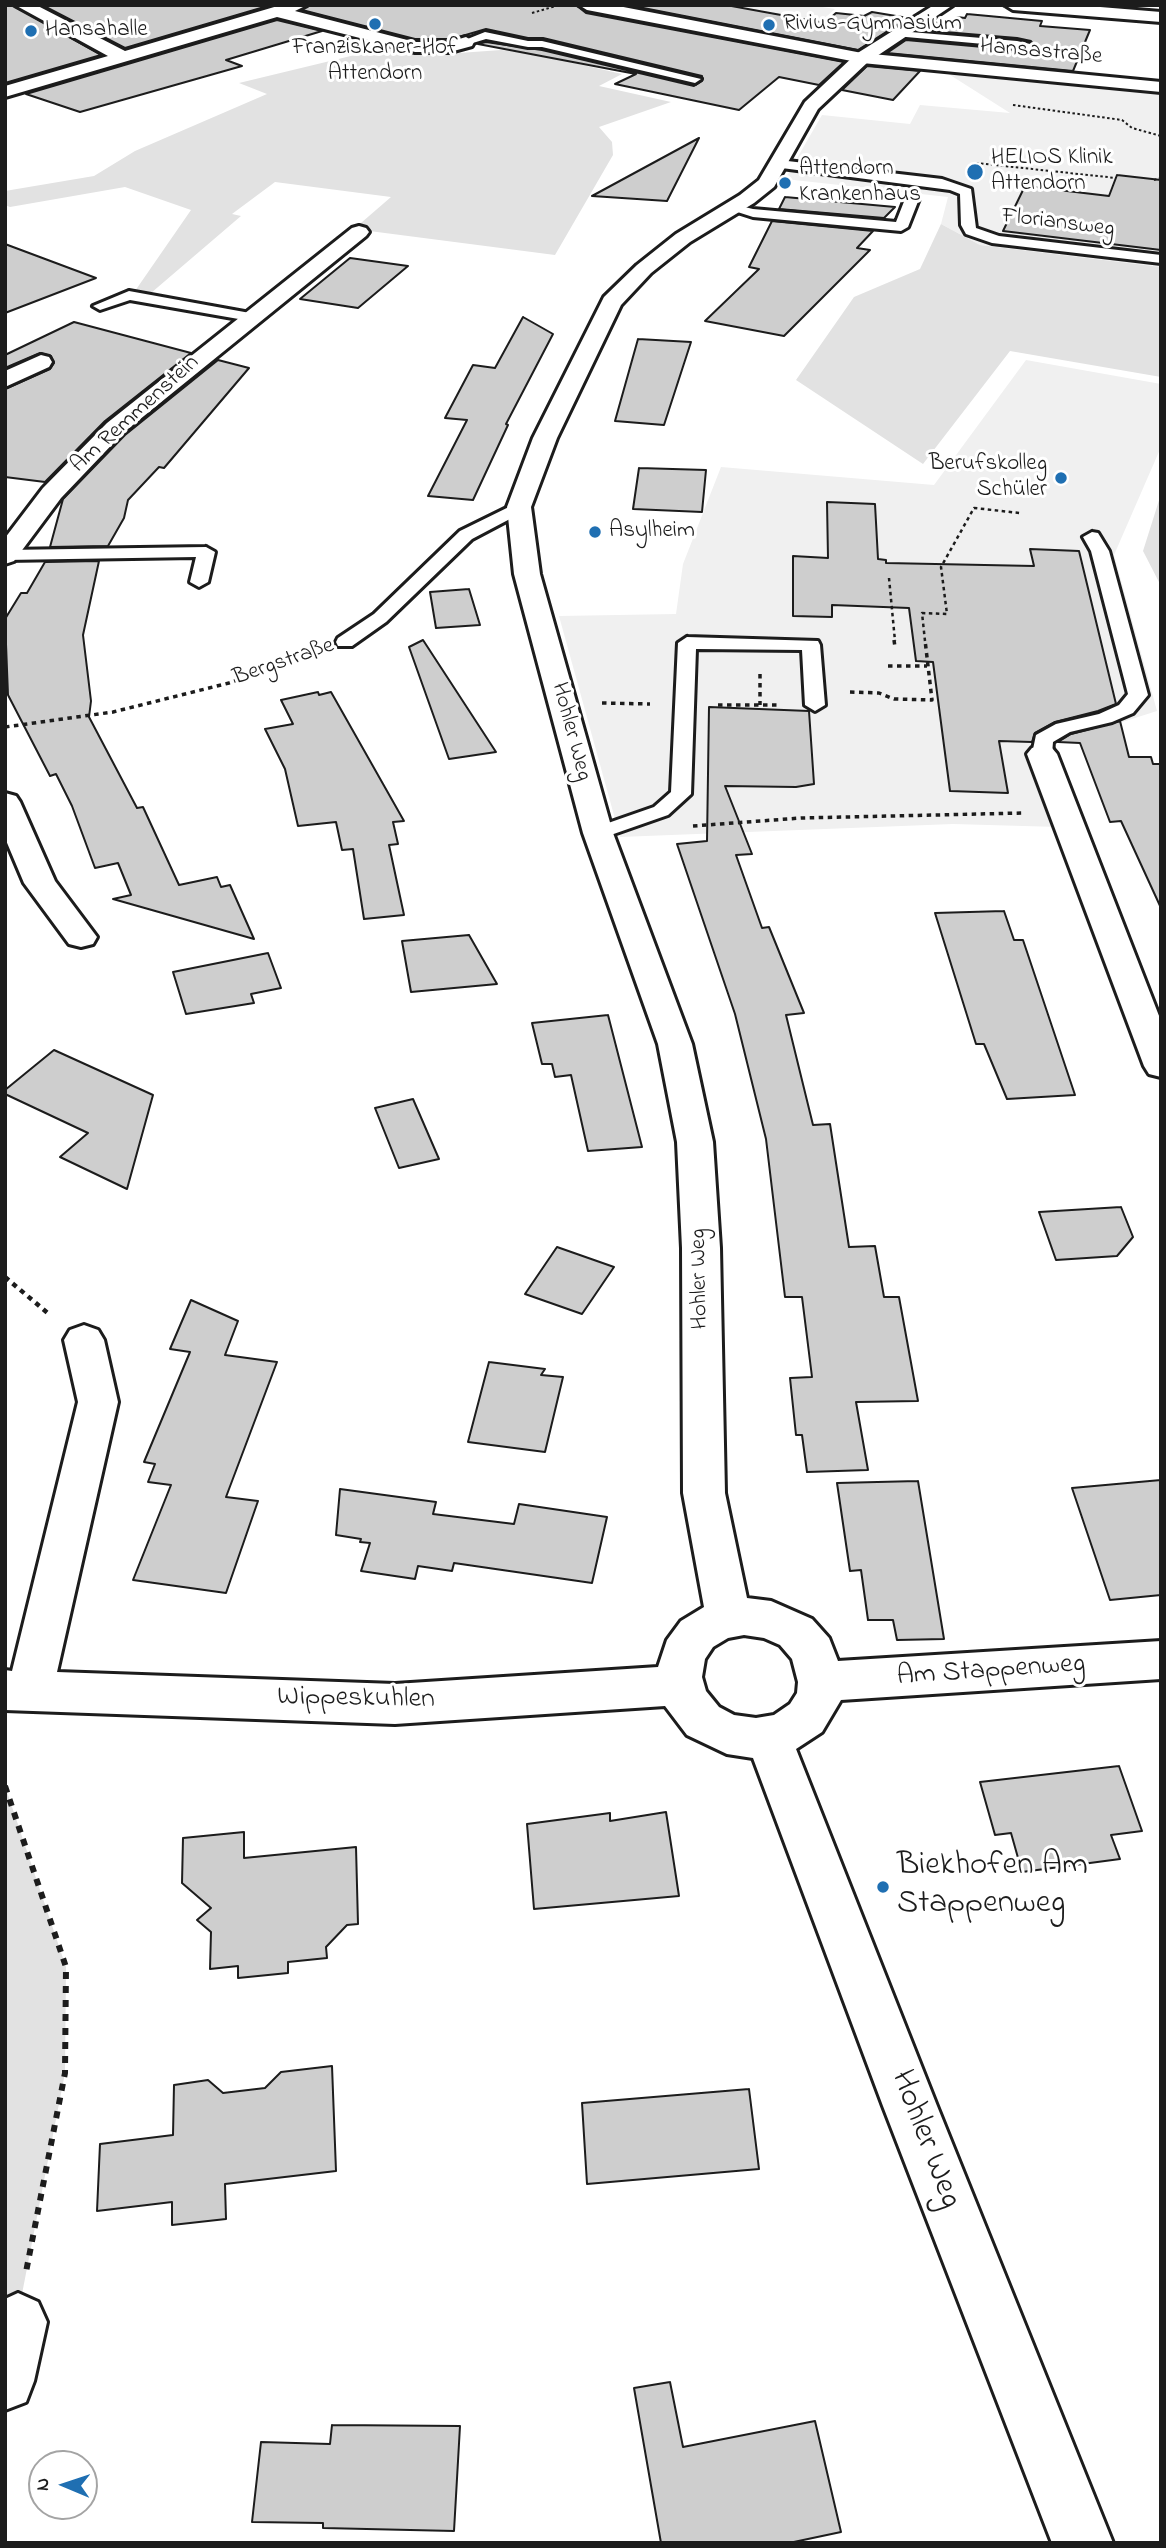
<!DOCTYPE html>
<html>
<head>
<meta charset="utf-8">
<style>
	body { margin:0 }
	#map { position:relative; width:1166px; height:2548px; overflow:hidden; background:#fff; font-family:"Indie Flower",sans-serif }
	canvas { display:block }
	.frame { position:absolute; inset:0; border:7px solid #1c1c1c; pointer-events:none }
	.north { position:absolute; left:28px; top:2450px; width:70px; height:70px; box-sizing:border-box; background:#fff; border:2px solid #a4a4a4; border-radius:50%; rotate:272deg; font-size:19px; font-weight:700; line-height:28px; text-align:center; color:#1c1c1c }
	.north::after { content:''; display:block; margin:auto; width:24px; height:32px; background:#1f6fb2; clip-path:polygon(50% 0,100% 100%,50% 72%,0 100%) }
</style>
</head>
<body>
<div id="map">
<canvas width="1166" height="2548"></canvas>
<div class="frame"></div>
<div class="north">N</div>
</div>
<script>
const ctx = document.querySelector('canvas').getContext('2d');
ctx.lineJoin = 'round';
function fill(path, color) {
  ctx.fillStyle = color;
  ctx.fill(path, 'evenodd');
}
function poly(rows) {
  const path = new Path2D();
  for (const r of rows) {
    path.moveTo(r[0], r[1]);
    for (let i = 2; i < r.length; i += 2) path.lineTo(r[i], r[i + 1]);
  }
  return path;
}
function stroke(path, color, width, dash) {
  ctx.strokeStyle = color;
  ctx.lineWidth = width;
  ctx.lineCap = dash ? 'butt' : 'round';
  ctx.setLineDash(dash || []);
  ctx.stroke(path);
}
function write(font, color, halo, rows, align = 'center') {
  ctx.font = font + ' "Indie Flower",sans-serif';
  ctx.lineWidth = 6;
  ctx.setLineDash([]);
  ctx.textBaseline = 'middle';
  ctx.strokeStyle = halo;
  ctx.fillStyle = color;
  for (const [text, x, y, turn = 0] of rows) {
    ctx.save();
    ctx.translate(x, y);
    ctx.rotate((+turn || 0) * Math.PI / 180);
    ctx.textAlign = isNaN(turn) ? turn : align;
    if (halo) ctx.strokeText(text, 0, 0);
    ctx.fillText(text, 0, 0);
    ctx.restore();
  }
}
const built = poly([
	[627,5,810,5,835,9,799,41],
	[947,73,1161,93,1161,267,980,245,941,224,948,197,785,179,822,115,910,124,920,105,1010,113],
	[1026,360,1161,384,1161,447,1114,555,1157,711,1034,750,1059,827,953,824,620,837,559,616,676,614,683,564,721,467,934,485]
]);
const green = poly([
	[372,42,407,53,431,55,501,50,535,54,622,74,599,86,671,102,599,127,612,142,613,155,555,255,354,229,391,197,275,182,232,214,241,216,151,293,135,291,191,210,125,187,10,207,5,205,5,191,94,176,135,151,267,94,239,83,359,54],
	[941,224,980,245,1161,267,1161,377,1010,351,923,464,796,380,854,297,920,269],
	[1161,494,1161,586,1143,551],
	[5,1786,66,1967,65,2073,21,2299,5,2301]
]);
const building = poly([
	[5,5,12,5,101,55,5,83,5,5],
	[42,5,271,5,125,48,42,5],
	[309,5,576,5,586,13,844,62,819,85,779,77,739,110,615,84,636,74,478,44,486,42,542,50,694,86,702,81,702,76,543,38,528,38,486,29,452,39,415,39,302,10,309,5],
	[628,5,726,5,825,23,836,13,864,16,872,12,908,18,858,50,628,5],
	[967,14,1042,21,1040,26,1090,30,1073,71,887,53,906,40,1016,50,1028,55,1038,51,1031,41,1017,38,920,30,932,22,953,25,957,17,965,18,967,14],
	[277,20,322,31,226,60,242,66,80,112,26,94,277,20],
	[867,66,920,71,893,100,842,90,867,66],
	[699,138,667,201,592,196,699,138],
	[1117,175,1161,180,1161,250,1003,231,1025,186,1109,196,1117,175],
	[785,197,895,207,884,218,779,209,785,197],
	[772,221,873,231,857,248,870,250,784,336,705,321,759,269,749,267,772,221],
	[5,244,96,278,5,313,5,244],
	[350,258,408,266,358,308,300,299,350,258],
	[523,317,553,334,506,424,508,425,473,500,428,496,467,420,445,418,473,365,495,368,523,317],
	[74,322,191,353,105,421,45,482,5,477,5,389,50,369,54,363,51,356,40,353,5,368,5,355,74,322],
	[638,339,691,342,664,425,615,421,638,339],
	[218,360,249,368,164,468,159,467,128,500,124,518,108,546,50,547,63,499,125,435,218,360],
	[639,468,706,470,702,512,633,509,639,468],
	[827,502,875,504,878,559,886,560,886,563,1034,566,1030,549,1079,551,1116,704,1098,711,1055,722,1035,733,1032,742,999,741,1008,793,950,791,933,662,916,661,909,608,832,605,832,617,793,616,793,556,828,558,827,502],
	[99,561,83,635,91,701,89,717,137,808,143,807,179,885,217,877,221,887,230,885,254,939,113,899,131,895,118,863,95,868,72,806,56,774,50,776,8,695,5,619,21,593,27,593,45,562,99,561],
	[469,589,480,625,436,628,430,592,469,589],
	[423,640,496,752,449,759,409,647,423,640],
	[318,692,319,695,331,692,404,821,393,822,398,844,389,845,404,915,364,919,353,849,342,850,336,822,298,826,285,769,265,729,293,724,281,700,318,692],
	[709,707,809,711,814,784,796,787,725,786,752,854,736,855,762,928,769,927,804,1013,786,1015,813,1125,830,1124,849,1247,875,1246,884,1297,899,1297,918,1401,856,1402,868,1470,807,1472,802,1435,796,1435,790,1378,812,1377,802,1297,785,1297,766,1139,735,1014,677,844,707,841,709,707],
	[1120,721,1129,757,1151,757,1153,764,1161,764,1161,908,1121,821,1110,822,1080,743,1058,742,1071,734,1120,721],
	[1004,911,1014,940,1023,940,1075,1095,1007,1099,984,1044,976,1044,935,913,1004,911],
	[469,935,497,984,411,992,402,941,469,935],
	[268,953,281,988,251,994,254,1003,186,1014,173,972,268,953],
	[608,1015,642,1147,588,1151,571,1075,555,1077,552,1064,542,1064,532,1023,608,1015],
	[54,1050,153,1095,127,1189,60,1157,88,1133,5,1094,5,1090,54,1050],
	[413,1099,439,1159,399,1168,375,1108,413,1099],
	[1121,1207,1133,1237,1117,1256,1056,1260,1039,1212,1121,1207],
	[557,1247,614,1267,582,1314,525,1294,557,1247],
	[191,1300,238,1321,225,1355,277,1362,226,1497,258,1501,226,1593,133,1580,171,1485,148,1482,155,1464,144,1462,190,1352,170,1349,191,1300],
	[489,1362,545,1369,541,1375,563,1377,545,1452,468,1442,489,1362],
	[1161,1480,1161,1595,1110,1600,1072,1488,1161,1480],
	[918,1481,944,1639,897,1640,893,1620,868,1620,861,1570,850,1571,837,1483,918,1481],
	[340,1489,436,1502,433,1514,514,1524,519,1504,607,1517,592,1583,454,1563,452,1571,418,1566,415,1579,361,1571,370,1543,360,1542,361,1539,336,1535,340,1489],
	[1119,1766,1142,1831,1111,1835,1120,1859,1022,1872,1011,1833,995,1835,980,1782,1119,1766],
	[666,1812,679,1896,534,1909,527,1824,610,1813,610,1821,666,1812],
	[244,1832,244,1858,356,1847,358,1924,347,1925,326,1947,327,1958,288,1962,288,1973,238,1978,238,1966,210,1969,211,1932,197,1920,211,1908,182,1883,183,1838,244,1832],
	[332,2066,336,2171,225,2184,226,2219,172,2225,172,2202,97,2211,100,2144,173,2135,174,2085,208,2080,223,2093,265,2088,281,2072,332,2066],
	[749,2089,759,2169,587,2184,582,2103,749,2089],
	[670,2382,683,2447,815,2421,841,2532,789,2543,661,2543,634,2388,670,2382],
	[332,2425,460,2426,454,2531,323,2528,323,2523,252,2522,261,2442,330,2444,332,2425]
]);
const pathFar4 = poly([
	[532,13,556,6],
	[1013,105,1122,120,1132,128,1161,136],
	[976,163,1116,178],
	[1154,180,1161,178]
]);
const pathFar3 = poly([
	[889,578,895,641],
	[925,641,922,613,947,614,941,567,974,508,1020,513]
]);
const pathFar2 = poly([
	[894,640,895,647],
	[888,666,927,666],
	[760,674,760,705],
	[850,692,879,693,894,699,932,700,925,640],
	[602,703,650,704],
	[718,705,779,705],
	[5,727,113,712,229,683,313,653],
	[693,826,801,818,1024,813]
]);
const pathFar1 = poly([
	[5,1277,50,1315]
]);
const path = poly([
	[5,1786,66,1967,65,2073,26,2272]
]);
const lane = poly([
	[899,31,1017,41,1030,44,1035,50,1029,53,1017,47,895,36,895,32,899,31],
	[485,32,528,41,542,41,701,79,695,83,542,47,528,47,486,39,466,45,460,42,485,32],
	[779,160,942,179,971,189,976,228,999,236,1161,255,1161,263,992,243,966,234,961,225,960,194,950,190,774,167,774,161,779,160],
	[912,195,919,199,908,227,901,231,753,217,725,208,732,204,753,209,896,222,905,199,912,195],
	[129,291,250,313,257,317,250,321,130,300,100,310,93,306,129,291],
	[519,502,527,507,525,511,472,539,386,622,352,646,338,646,336,642,338,638,374,614,460,531,519,502],
	[1092,532,1098,533,1109,551,1148,695,1133,713,1112,722,1070,732,1053,742,1052,754,1049,758,1042,760,1035,758,1032,754,1036,735,1056,724,1099,714,1119,705,1128,694,1091,551,1083,537,1092,532],
	[206,547,215,552,208,582,199,587,190,582,196,557,5,560,6,550,206,547],
	[687,637,818,641,820,645,825,705,815,711,805,705,802,650,696,649,691,794,668,815,605,837,591,837,588,833,591,829,654,807,671,792,678,643,687,637]
]);
const street = poly([
	[15,5,36,5,125,51,281,5,307,5,295,11,415,42,449,42,466,37,474,42,472,46,450,52,415,52,277,17,5,97,5,86,108,56,15,5],
	[934,5,953,5,868,62,818,109,774,187,754,203,690,242,651,273,621,305,557,438,531,507,540,574,613,833,692,1044,713,1142,720,1248,725,1493,747,1598,771,1601,812,1619,829,1638,838,1661,1161,1641,1161,1679,841,1700,822,1732,796,1749,937,2106,1113,2543,1052,2543,883,2106,753,1758,727,1754,687,1735,665,1706,395,1724,5,1710,5,1670,12,1671,78,1402,64,1340,70,1330,84,1325,98,1330,104,1340,118,1402,57,1672,395,1684,658,1667,667,1640,681,1621,704,1607,683,1493,682,1248,677,1142,658,1044,583,833,514,574,507,507,533,438,604,297,637,265,676,234,740,195,759,180,805,102,856,54,934,5],
	[744,1635,764,1638,780,1645,792,1659,798,1682,797,1693,790,1704,774,1715,756,1718,734,1715,719,1707,706,1691,702,1677,705,1659,713,1647,728,1638,744,1635],
	[1005,5,1076,5,1161,12,1161,22,1013,10,1005,5],
	[359,226,366,228,369,232,366,236,123,433,61,498,14,561,5,564,5,538,43,488,107,423,352,228,359,226],
	[41,355,49,357,52,362,49,367,5,387,5,371,41,355],
	[1042,745,1052,748,1057,754,1161,1021,1161,1077,1149,1074,1144,1066,1027,754,1032,748,1042,745],
	[5,793,16,796,20,802,55,881,97,937,93,944,81,947,69,944,24,883,5,838,5,793],
	[18,2293,38,2302,47,2322,34,2381,26,2402,5,2410,5,2299,18,2293]
]);
const secondary = poly([
	[579,5,613,5,862,53,1161,82,1161,92,862,63,587,10,579,5]
]);
const markers = [
	[375,24,7,"#1f6fb2"],
	[769,25,7,"#1f6fb2"],
	[31,31,7,"#1f6fb2"],
	[975,172,9,"#1f6fb2"],
	[785,183,7,"#1f6fb2"],
	[1061,478,7,"#1f6fb2"],
	[595,532,7,"#1f6fb2"],
	[883,1887,7,"#1f6fb2"]
];
const farPoinames = [
	["Rivius-Gymnasium",783,25],
	["Hansahalle",45,31],
	["Franziskaner-Hof",375,49,"center"],
	["Attendorn",375,75,"center"],
	["HELIOS Klinik",991,159],
	["Attendorn",991,185],
	["Attendorn",799,170],
	["Krankenhaus",799,196],
	["Berufskolleg",1047,465,"right"],
	["Schüler",1047,491,"right"],
	["Asylheim",609,532]
];
const farStreetnames = [
	["Hansastraße",1041,53,5],
	["Floriansweg",1058,224,7],
	["Am Remmenstein",136,415,-42],
	["Bergstraße",284,663,-19],
	["Hohler Weg",570,732,75],
	["Hohler Weg",701,1279,-91]
];
const streetNames = [
	["Am Stappenweg",991,1672,-4],
	["Wippeskuhlen",356,1700,1]
];
const nearPoinames = [
	["Biekhofen Am",897,1868],
	["Stappenweg",897,1906]
];
const nearStreetnames = [
	["Hohler Weg",924,2140,69]
];
fill(built, '#f0f0f0');
fill(green, '#e2e2e2');
fill(building, '#cecece');
stroke(building, '#1c1c1c', 2);
stroke(lane, '#1c1c1c', 6);
stroke(street, '#1c1c1c', 6);
stroke(secondary, '#1c1c1c', 6);
stroke(pathFar4, '#1c1c1c', 2, [2.5, 2.5]);
stroke(pathFar3, '#1c1c1c', 2.5, [3.5, 3.5]);
stroke(pathFar2, '#1c1c1c', 3.5, [4.5, 4.5]);
stroke(pathFar1, '#1c1c1c', 4.5, [5, 5]);
stroke(path, '#1c1c1c', 6, [7, 7]);
fill(lane, '#fff');
fill(street, '#fff');
fill(secondary, '#fff');
for (const [x, y, r, color] of markers) {
  const dot = new Path2D();
  dot.arc(x, y, r, 0, 2 * Math.PI);
  ctx.fillStyle = color;
  ctx.fill(dot);
  stroke(dot, '#fff', 2.5);
}
write('23px', '#1c1c1c', '#fff', farPoinames, 'left');
write('23px', '#1c1c1c', '#fff', farStreetnames);
write('28px', '#1c1c1c', '#fff', streetNames);
write('33px', '#1c1c1c', '#fff', nearPoinames, 'left');
write('33px', '#1c1c1c', '#fff', nearStreetnames);
</script>
</body>
</html>
